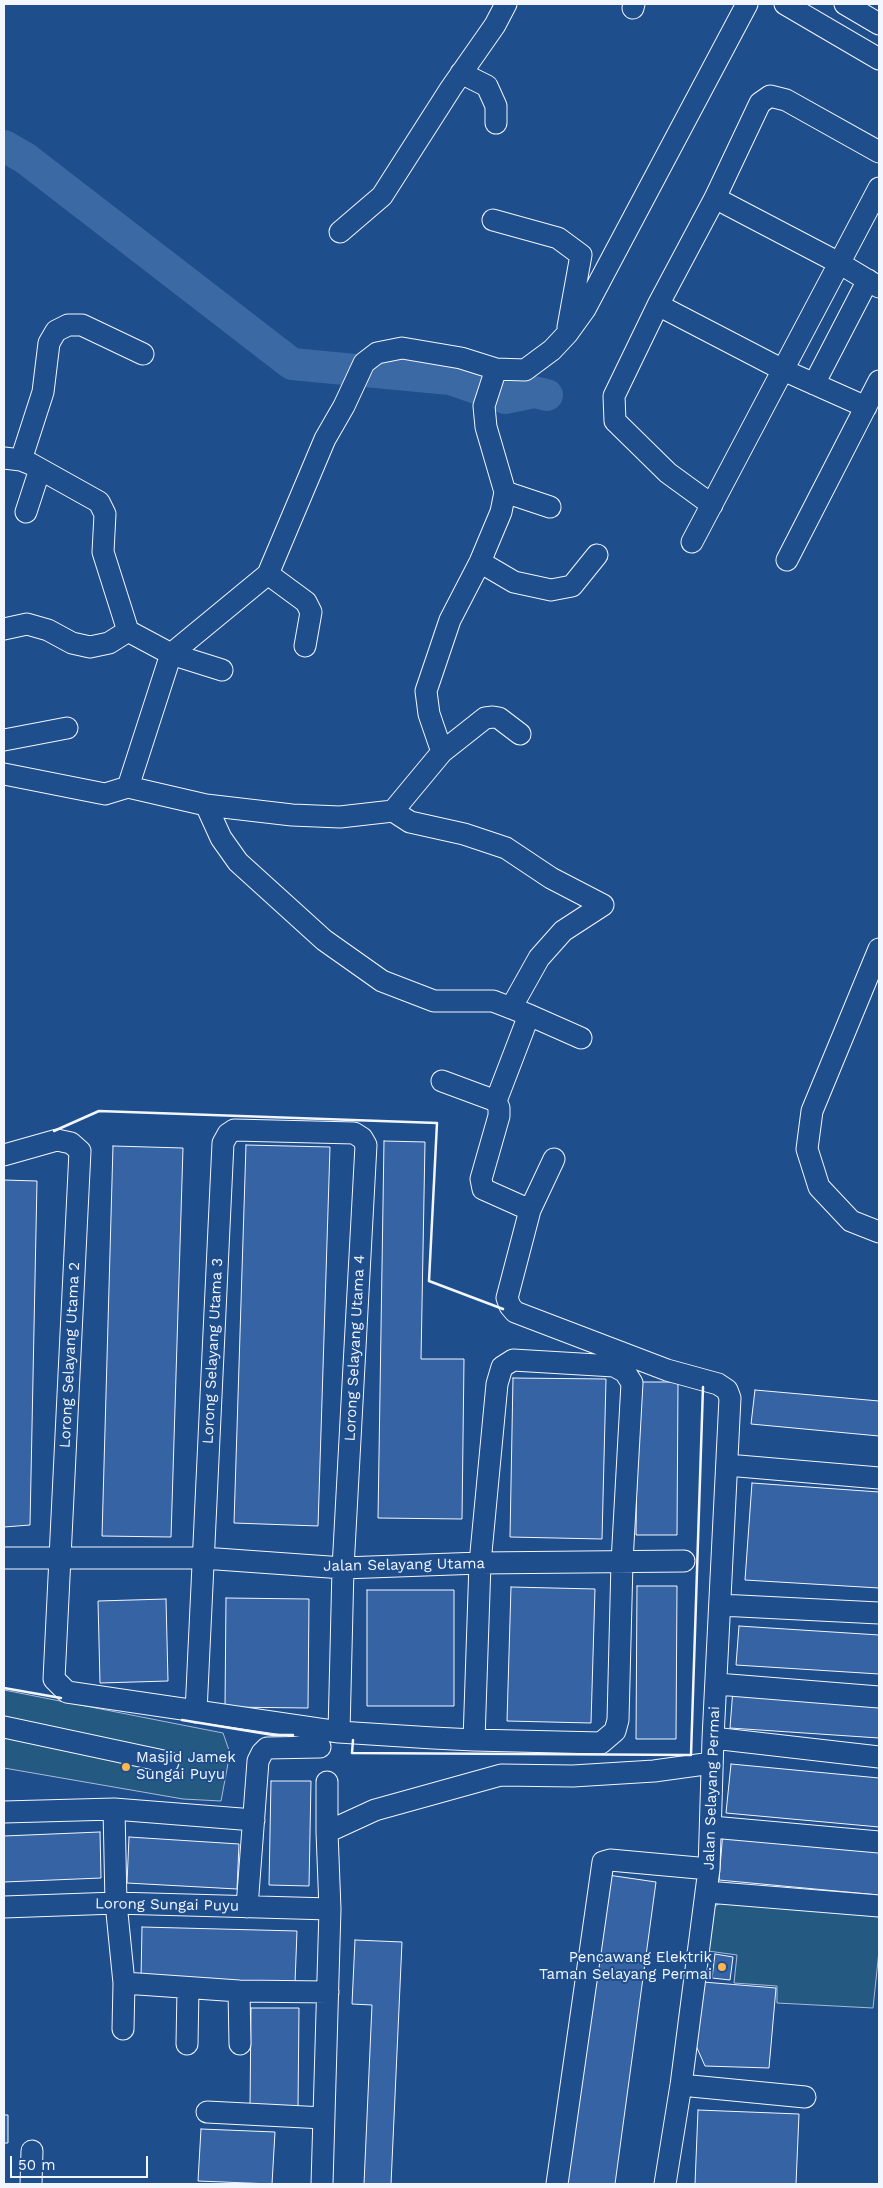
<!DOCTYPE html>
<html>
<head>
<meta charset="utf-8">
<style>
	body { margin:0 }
	#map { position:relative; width:883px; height:2188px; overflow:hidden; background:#1f4e8c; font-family:"Work Sans",sans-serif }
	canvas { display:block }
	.frame { position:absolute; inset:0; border:5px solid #f2f6ff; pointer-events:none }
	.scale { position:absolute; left:10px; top:2156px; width:138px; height:22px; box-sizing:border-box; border:2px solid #f2f6ff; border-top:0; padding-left:6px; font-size:15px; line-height:18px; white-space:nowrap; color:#f2f6ff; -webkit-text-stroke:4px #1f4e8c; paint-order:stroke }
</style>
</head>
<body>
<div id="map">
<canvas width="883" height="2188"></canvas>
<div class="frame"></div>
<div class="scale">50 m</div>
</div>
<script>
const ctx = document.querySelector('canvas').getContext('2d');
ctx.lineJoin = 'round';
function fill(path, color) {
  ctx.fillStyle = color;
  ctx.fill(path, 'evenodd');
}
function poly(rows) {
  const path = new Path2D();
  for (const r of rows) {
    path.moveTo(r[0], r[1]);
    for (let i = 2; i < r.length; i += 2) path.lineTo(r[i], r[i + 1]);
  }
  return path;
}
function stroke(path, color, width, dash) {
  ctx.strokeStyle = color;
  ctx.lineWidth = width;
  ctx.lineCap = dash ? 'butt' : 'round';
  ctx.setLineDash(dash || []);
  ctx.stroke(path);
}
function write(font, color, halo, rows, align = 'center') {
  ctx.font = font + ' "Work Sans",sans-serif';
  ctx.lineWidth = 4;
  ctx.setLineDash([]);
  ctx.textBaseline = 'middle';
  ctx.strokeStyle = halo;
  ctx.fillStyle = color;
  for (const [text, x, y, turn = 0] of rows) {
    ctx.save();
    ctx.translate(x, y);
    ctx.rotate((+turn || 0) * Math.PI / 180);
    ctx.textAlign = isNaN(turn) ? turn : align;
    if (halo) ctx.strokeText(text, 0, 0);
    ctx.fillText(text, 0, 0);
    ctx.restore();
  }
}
const green = poly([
	[4,1690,223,1733,230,1753,221,1801,183,1799,4,1768,4,1690],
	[729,1899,879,1917,879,1951,873,2008,777,2003,777,1986,734,1983,737,1955,708,1951,715,1906,729,1899]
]);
const river = poly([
	[4,146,25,158,292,364,450,379,505,398,534,392,547,395]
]);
const building = poly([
	[384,1141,425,1142,421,1359,464,1359,462,1519,378,1518,384,1141],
	[246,1145,330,1147,318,1526,234,1523,246,1145],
	[113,1146,183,1148,171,1537,102,1536,113,1146],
	[4,1180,37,1181,30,1525,4,1527,4,1180],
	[513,1378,606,1379,602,1539,510,1537,513,1378],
	[638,1382,678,1382,677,1535,636,1535,638,1382],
	[755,1390,879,1401,879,1436,751,1424,755,1390],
	[752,1483,879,1492,879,1588,745,1580,752,1483],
	[637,1586,677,1586,676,1739,636,1739,637,1586],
	[511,1587,595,1589,591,1723,507,1721,511,1587],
	[367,1590,454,1590,454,1706,367,1706,367,1590],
	[226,1598,309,1599,308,1708,225,1707,226,1598],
	[166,1599,168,1681,100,1683,98,1601,166,1599],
	[739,1626,879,1635,879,1674,736,1665,739,1626],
	[733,1689,879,1699,879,1738,730,1728,733,1689],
	[731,1764,879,1778,879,1827,726,1813,731,1764],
	[271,1781,311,1781,309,1886,269,1885,271,1781],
	[723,1831,879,1846,879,1895,719,1880,723,1831],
	[100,1832,101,1878,4,1882,4,1836,100,1832],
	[129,1837,239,1844,237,1889,127,1883,129,1837],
	[608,1875,656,1882,615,2184,566,2184,608,1875],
	[142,1927,297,1931,295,1983,141,1979,142,1927],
	[355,1940,402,1942,391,2184,364,2184,372,2005,352,2004,355,1940],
	[715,1954,733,1957,730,1980,712,1978,715,1954],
	[703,1982,776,1988,769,2068,705,2066,693,2039,703,1982],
	[251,2008,299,2008,298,2107,250,2107,251,2008],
	[698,2110,799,2114,796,2184,695,2184,698,2110],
	[4,2115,8,2115,8,2143,4,2143,4,2115],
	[201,2129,275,2132,272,2184,198,2181,201,2129]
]);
const minor = poly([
	[785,4,879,59],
	[845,4,879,24],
	[633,8,634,4],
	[461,73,487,86,496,106,496,123],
	[715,198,839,263,879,287],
	[493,220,558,238,581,255,568,327],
	[340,232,382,196,451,88,495,25,506,4],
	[658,305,783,370,866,407],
	[814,384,868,280],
	[4,458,21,460,31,464,99,502,105,514,103,552,128,631],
	[21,460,43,392,49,343,56,331,68,325,82,325,143,354],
	[505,492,550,507],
	[712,505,668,473,615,421,614,396,658,305,715,198,760,103,770,96,786,100,879,152],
	[26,512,40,469],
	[692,542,879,188],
	[787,560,879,381],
	[480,562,514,582,551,590,572,586,597,555],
	[268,574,306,602,311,612,305,646],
	[4,629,27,624,48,630,72,643,90,647,109,643,128,631,171,654,222,670],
	[4,740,67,728],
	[442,752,429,714,426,691,450,620,480,562,501,512,505,492,486,427,484,406,496,369],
	[4,774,105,794,128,787,206,805,292,815,340,817,393,811,410,822,464,834,506,848,551,878,603,905,563,931,539,958,511,1008],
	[128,787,171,654,268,574,325,439,344,406,364,363,377,353,402,348,461,358,496,369,525,370,552,350,567,334,585,309,747,4],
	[206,805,221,838,238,862,324,940,382,981,434,1001,493,1001,529,1015,581,1038],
	[393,811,442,752,485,718,493,717,499,718,520,734],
	[879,949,812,1111,807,1149,819,1187,851,1221,879,1232],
	[529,1015,496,1101,499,1108,499,1116,481,1179,483,1189,530,1210],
	[442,1081,496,1101],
	[4,1155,57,1140,71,1143,80,1151,54,1679,67,1692,339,1732,433,1738,474,1740,601,1743,615,1731,618,1720,622,1562,632,1383,625,1372,614,1366,513,1360,502,1367,497,1384,480,1563,474,1740],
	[554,1159,530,1210,507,1298,510,1306,515,1312,667,1370,718,1384,727,1390,730,1398,713,1738,709,1869,681,2085,665,2184],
	[727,1465,879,1478],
	[4,1558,203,1558,343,1568,480,1563,684,1561],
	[720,1605,879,1613],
	[717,1684,879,1697],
	[196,1712,223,1143,228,1134,234,1130,354,1133,362,1138,366,1145,343,1568,339,1732],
	[4,1727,168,1762],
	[713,1738,879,1757],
	[114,1809,116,1903,124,1983,123,2029],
	[4,1812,114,1809,254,1820],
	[712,1827,879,1842],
	[327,1832,375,1810,501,1775,573,1776,654,1771,712,1763],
	[707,1892,879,1906],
	[4,1907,116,1903,330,1909],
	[247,1907,258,1761,262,1753,267,1748,320,1747],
	[124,1983,239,1991,328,1992],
	[239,1991,240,2044],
	[187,2044,188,1989],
	[681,2085,805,2097],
	[207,2112,324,2118],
	[31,2184,32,2151],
	[322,2184,330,1909,327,1832,327,1782],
	[557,2184,603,1862,610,1860,709,1869]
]);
const wall = poly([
	[54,1131,99,1111,437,1123,429,1281,503,1309],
	[4,1688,61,1698],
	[182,1720,273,1735,293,1735],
	[353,1740,352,1753,691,1755,703,1387]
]);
const markers = [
	[126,1767,5,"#ffb74d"],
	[722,1967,5,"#ffb74d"]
];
const streetNames = [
	["Lorong Selayang Utama 4",355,1348,-87],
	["Lorong Selayang Utama 3",213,1351,-87],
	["Lorong Selayang Utama 2",70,1355,-87],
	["Jalan Selayang Utama",404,1565,-1],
	["Jalan Selayang Permai",712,1788,-88],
	["Lorong Sungai Puyu",167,1905,1]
];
const poiNames = [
	["Masjid Jamek",136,1758],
	["Sungai Puyu",136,1775],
	["Pencawang Elektrik",712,1958,"right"],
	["Taman Selayang Permai",712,1975,"right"]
];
fill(green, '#245a82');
stroke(green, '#a8bbd7', 1);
stroke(river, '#3b69a3', 32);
fill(building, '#3563a3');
stroke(building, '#f2f6ff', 1);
stroke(minor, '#f2f6ff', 23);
stroke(minor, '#1f4e8c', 21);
stroke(wall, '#f2f6ff', 2.5);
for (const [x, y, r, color] of markers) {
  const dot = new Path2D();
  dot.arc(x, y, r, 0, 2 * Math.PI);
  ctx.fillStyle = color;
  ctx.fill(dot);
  stroke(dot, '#1f4e8c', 2);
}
write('15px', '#f2f6ff', '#1f4e8c', streetNames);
write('15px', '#f2f6ff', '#1f4e8c', poiNames, 'left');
</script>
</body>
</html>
